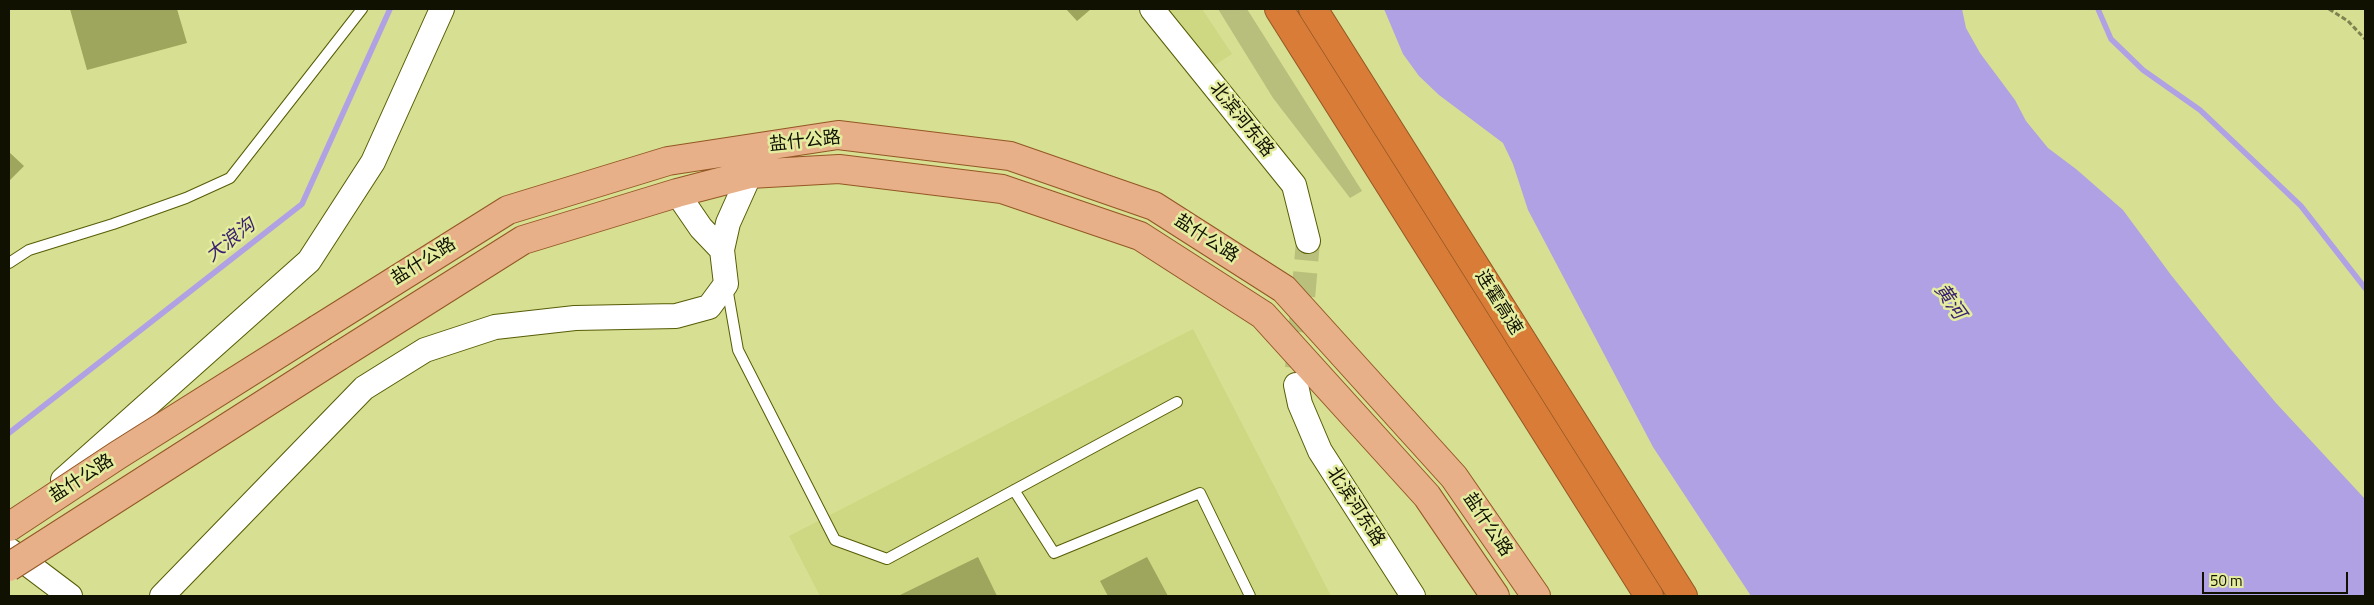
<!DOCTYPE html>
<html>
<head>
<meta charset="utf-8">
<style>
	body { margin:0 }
	#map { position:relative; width:2374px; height:605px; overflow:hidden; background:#d7df92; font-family:"Titillium Web",sans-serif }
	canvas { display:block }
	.frame { position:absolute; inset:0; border:10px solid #101100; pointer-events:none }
	.scale { position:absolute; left:2202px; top:572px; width:146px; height:22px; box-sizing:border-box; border:2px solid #101100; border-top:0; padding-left:6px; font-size:15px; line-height:18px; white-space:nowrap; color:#101100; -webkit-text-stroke:4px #e4ed9f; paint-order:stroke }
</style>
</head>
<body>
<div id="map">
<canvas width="2374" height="605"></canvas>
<div class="frame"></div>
<div class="scale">50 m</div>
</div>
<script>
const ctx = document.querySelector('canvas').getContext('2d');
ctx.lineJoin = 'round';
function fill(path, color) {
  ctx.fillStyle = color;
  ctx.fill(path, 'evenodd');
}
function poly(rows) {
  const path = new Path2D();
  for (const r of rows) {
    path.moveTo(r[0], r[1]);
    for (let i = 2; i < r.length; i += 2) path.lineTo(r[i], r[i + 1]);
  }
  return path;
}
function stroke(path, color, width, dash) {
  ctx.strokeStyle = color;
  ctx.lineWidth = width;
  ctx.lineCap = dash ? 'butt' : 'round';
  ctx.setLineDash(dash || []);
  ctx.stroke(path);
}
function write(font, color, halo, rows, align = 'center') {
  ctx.font = font + ' "Titillium Web","Noto Sans SC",sans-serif';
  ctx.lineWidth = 5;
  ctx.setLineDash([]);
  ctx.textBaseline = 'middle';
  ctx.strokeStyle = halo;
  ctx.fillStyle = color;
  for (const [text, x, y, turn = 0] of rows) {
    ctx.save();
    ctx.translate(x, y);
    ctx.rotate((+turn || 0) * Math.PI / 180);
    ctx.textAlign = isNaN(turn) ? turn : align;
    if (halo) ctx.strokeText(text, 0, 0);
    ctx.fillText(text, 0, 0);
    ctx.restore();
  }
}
const built = poly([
	[1143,9,1202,9,1232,54,1196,77],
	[1193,329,1331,596,820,596,789,536]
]);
const green = poly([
	[1218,9,1247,9,1362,191,1350,198,1273,98]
]);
const water = poly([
	[1384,9,1962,9,1966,28,1980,53,2015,100,2026,121,2048,148,2076,169,2123,210,2171,275,2228,346,2276,403,2365,499,2365,596,1751,596,1653,447,1528,210,1513,164,1503,143,1439,95,1419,76,1403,54]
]);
const stream = poly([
	[2098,9,2111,39,2143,70,2200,110,2301,206,2365,288],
	[9,433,302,204,390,9]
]);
const building = poly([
	[70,9,177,9,187,43,87,70],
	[1066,9,1091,9,1077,21],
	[9,152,24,166,9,181],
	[978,557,997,596,898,596],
	[1147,557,1168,596,1108,596,1100,581]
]);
const tertiaryTunnel = poly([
	[1297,368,1308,241]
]);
const path = poly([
	[2329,9,2348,21,2365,39]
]);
const service = poly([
	[9,263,29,250,113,224,186,198,230,178,362,9],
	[727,287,738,350,835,540,887,559,1177,402],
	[1014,490,1054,553,1200,493,1250,596]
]);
const tertiary = poly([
	[1152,9,1294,185,1308,241],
	[677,193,701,228,722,250,728,223,750,174],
	[1296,385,1300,404,1320,451,1413,596],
	[63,480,309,261,373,162,442,9],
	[9,550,70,596],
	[162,596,364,388,425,350,495,327,575,318,676,316,709,307,726,284,722,250]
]);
const primary = poly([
	[318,329,508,210,668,161,838,135,1010,156,1154,206,1284,289,1454,477,1536,596],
	[339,356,523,240,677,193,750,174,839,169,1002,189,1140,236,1263,315,1427,496,1495,596]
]);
const motorway = poly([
	[1279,9,1649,596],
	[1313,9,1683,596]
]);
const primaryBridge = poly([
	[9,527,118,455,318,329],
	[9,567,339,356]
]);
const streetNames = [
	["北滨河东路",1241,120,51],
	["盐什公路",805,142,-6],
	["盐什公路",1206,239,33],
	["盐什公路",424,262,-32],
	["连霍高速",1498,303,58],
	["盐什公路",82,479,-33],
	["北滨河东路",1355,507,57],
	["盐什公路",1487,525,56]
];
const waterNames = [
	["大浪沟",231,241,-38],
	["黄河",1949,302,55]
];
fill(built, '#ced781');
fill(green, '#b8bf7d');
fill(water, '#afa1e4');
stroke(stream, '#afa1e4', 5.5);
fill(building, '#9ea55c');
stroke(tertiaryTunnel, '#b9c07c', 24, [24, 12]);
stroke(service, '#575c05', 12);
stroke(tertiary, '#575c05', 26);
stroke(primary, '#935724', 30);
stroke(motorway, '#935724', 30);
stroke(path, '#7e8250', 3, [5, 2.5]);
stroke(service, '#fff', 10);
stroke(tertiary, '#fff', 24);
stroke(primary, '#e8b088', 28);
stroke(motorway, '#d97c38', 28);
stroke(primaryBridge, '#935724', 30, []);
stroke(primaryBridge, '#e8b088', 28);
write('18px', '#101100', '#e4ed9f', streetNames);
write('italic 19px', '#3b216f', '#e4ed9f', waterNames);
</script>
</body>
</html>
